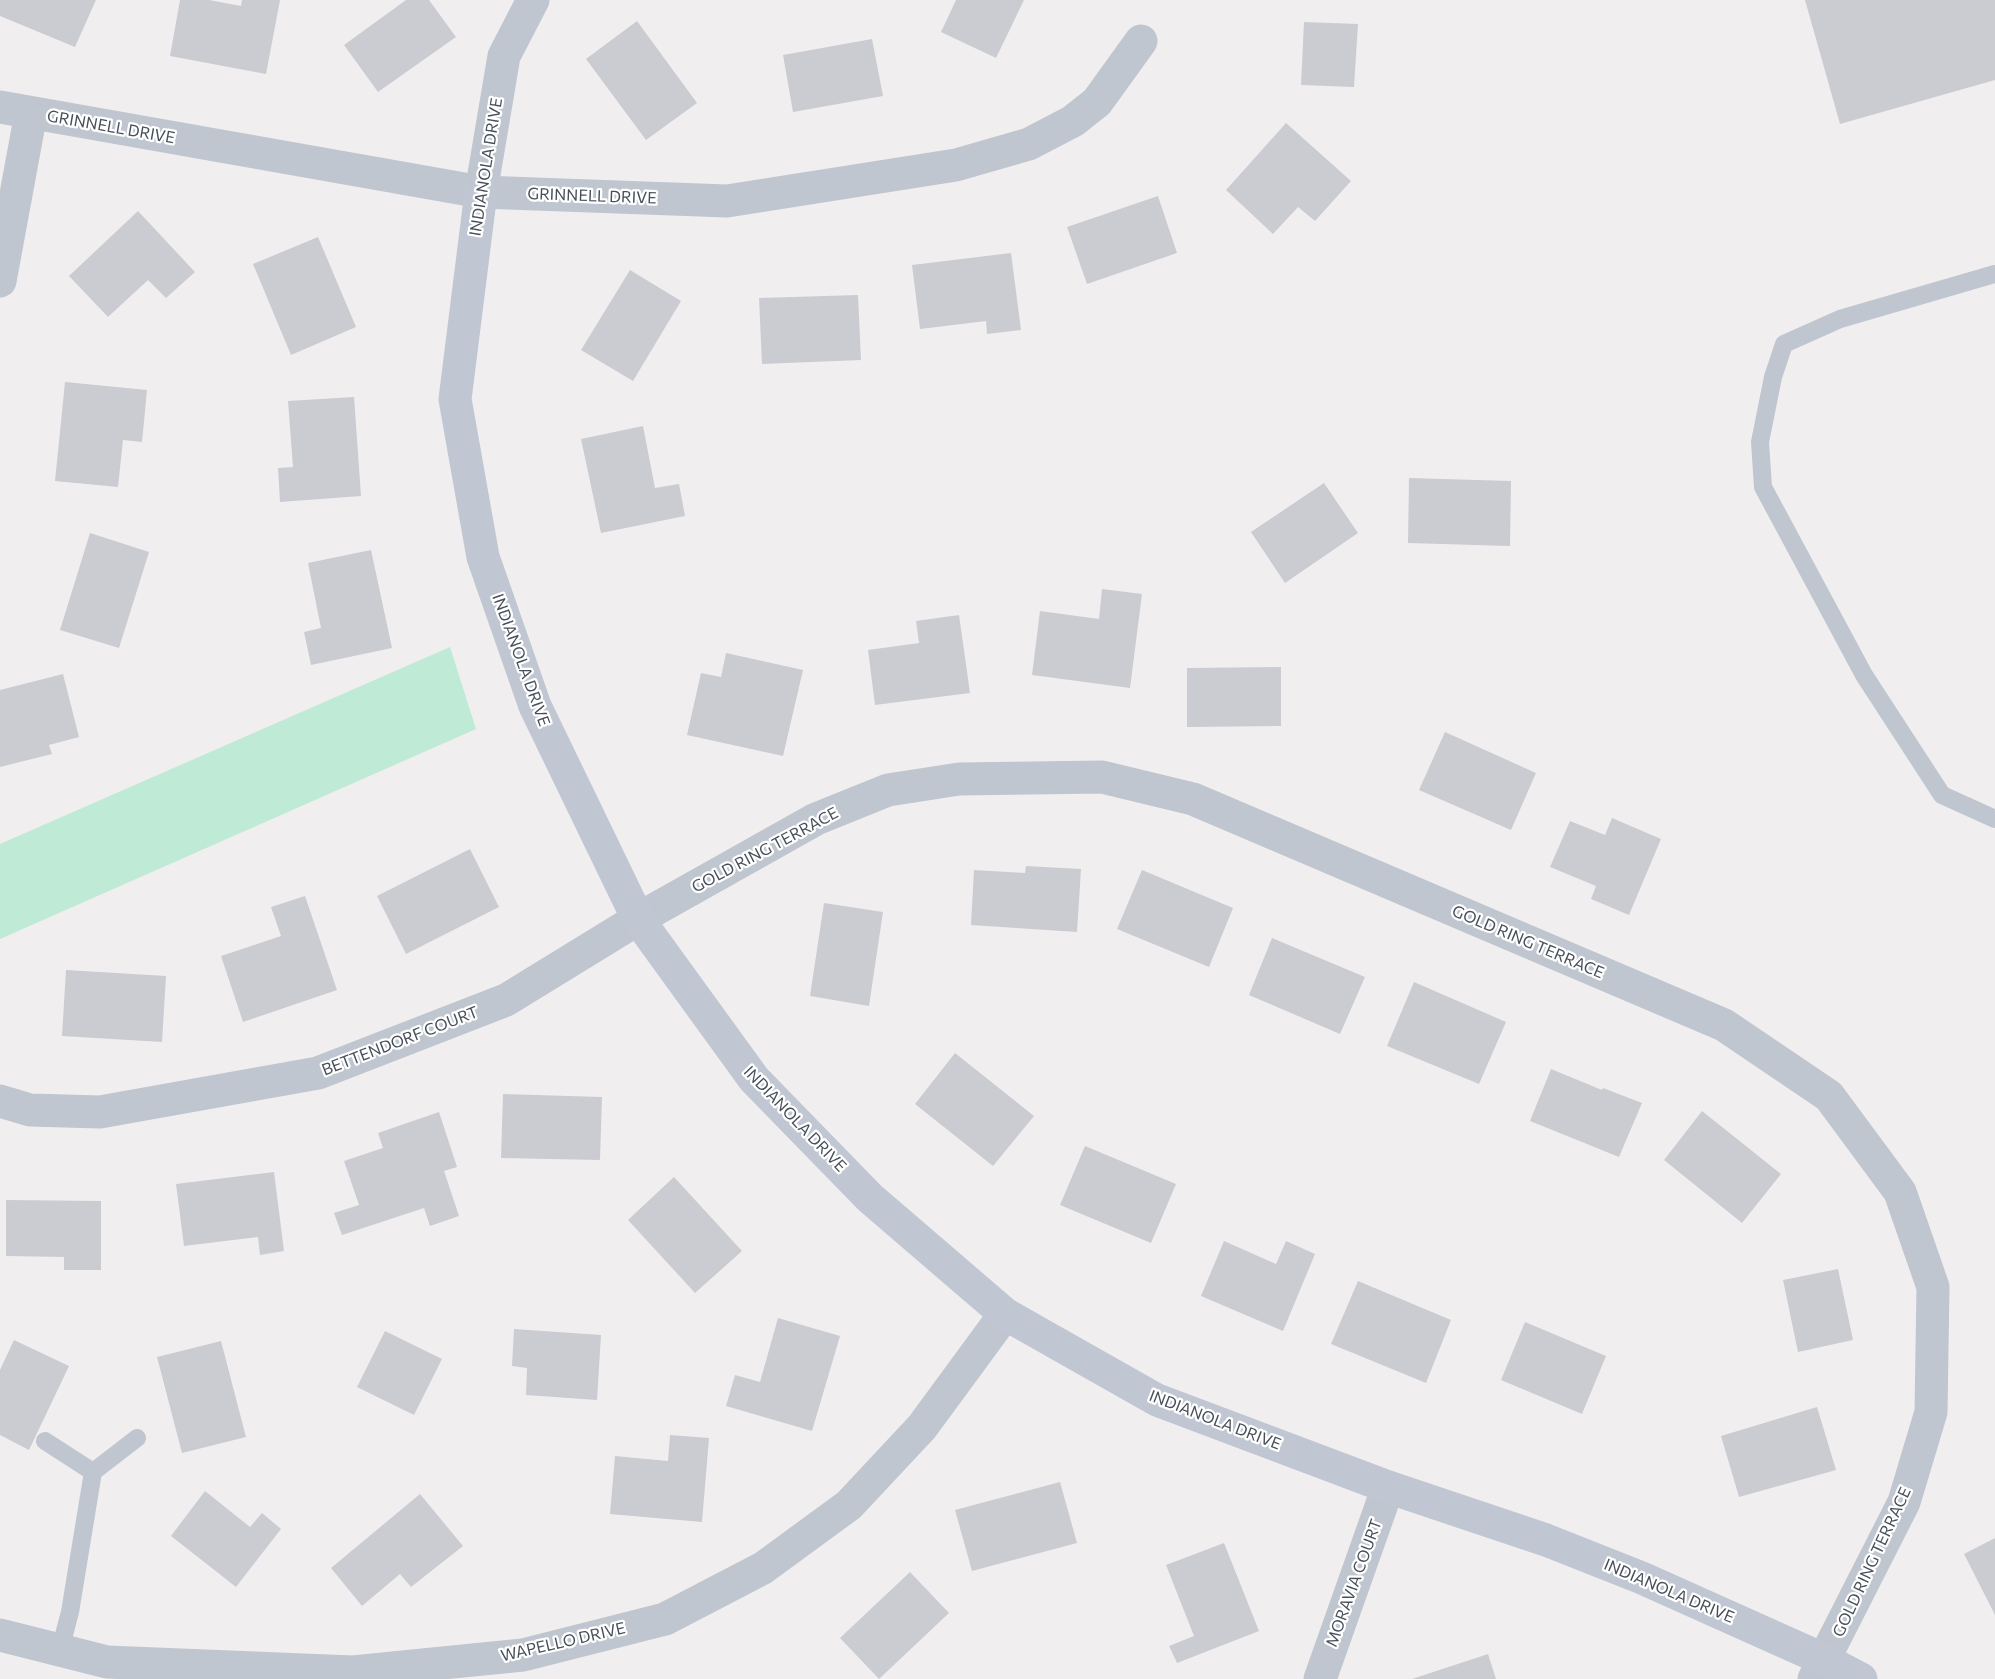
<!DOCTYPE html>
<html>
<head>
<meta charset="utf-8">
<style>
	body { margin:0 }
	canvas { display:block; background:#f0eeee }
</style>
</head>
<body>
<canvas width="1995" height="1679"></canvas>
<script>
const ctx = document.querySelector('canvas').getContext('2d');
ctx.lineJoin = 'round';
function fill(path, color) {
  ctx.fillStyle = color;
  ctx.fill(path, 'evenodd');
}
function poly(rows) {
  const path = new Path2D();
  for (const r of rows) {
    path.moveTo(r[0], r[1]);
    for (let i = 2; i < r.length; i += 2) path.lineTo(r[i], r[i + 1]);
  }
  return path;
}
function stroke(path, color, width, dash) {
  ctx.strokeStyle = color;
  ctx.lineWidth = width;
  ctx.lineCap = dash ? 'butt' : 'round';
  ctx.setLineDash(dash || []);
  ctx.stroke(path);
}
function write(font, color, halo, rows, align = 'center') {
  ctx.font = font + ' Commissioner,sans-serif';
  ctx.lineWidth = 4.5;
  ctx.setLineDash([]);
  ctx.textBaseline = 'middle';
  ctx.strokeStyle = halo;
  ctx.fillStyle = color;
  for (const [text, x, y, turn = 0] of rows) {
    ctx.save();
    ctx.translate(x, y);
    ctx.rotate((+turn || 0) * Math.PI / 180);
    ctx.textAlign = isNaN(turn) ? turn : align;
    if (halo) ctx.strokeText(text, 0, 0);
    ctx.fillText(text, 0, 0);
    ctx.restore();
  }
}
const green = poly([
	[450,647,476,729,0,939,0,844]
]);
const building = poly([
	[0,0,96,0,75,47,0,16],
	[180,0,209,0,241,6,242,0,280,0,266,74,170,56],
	[406,0,429,0,456,37,378,92,344,45],
	[956,0,1024,0,996,58,941,32],
	[1805,0,1995,0,1995,80,1840,124],
	[637,21,697,103,646,140,586,59],
	[1304,22,1358,24,1354,87,1301,85],
	[872,39,883,96,793,112,783,55],
	[1286,123,1351,181,1315,221,1298,207,1273,234,1226,190],
	[1158,196,1177,253,1087,284,1067,227],
	[138,211,195,272,166,298,148,280,108,317,69,276],
	[318,237,356,327,291,355,253,264],
	[1011,253,1021,330,987,334,986,321,920,329,912,265],
	[630,270,681,301,633,381,581,350],
	[858,295,861,360,762,364,759,298],
	[65,382,147,390,142,442,123,440,118,487,55,481],
	[354,397,361,496,280,502,278,468,293,467,288,401],
	[643,426,655,488,679,484,685,516,601,533,581,439],
	[1409,478,1511,481,1510,546,1408,543],
	[1324,483,1358,533,1285,583,1251,532],
	[90,533,149,552,119,648,60,630],
	[371,550,392,648,311,665,304,632,321,628,308,563],
	[1102,589,1142,594,1130,688,1032,675,1040,611,1099,619],
	[959,615,970,693,875,705,868,650,919,643,916,621],
	[726,653,803,670,783,756,687,735,701,673,721,677],
	[1281,667,1281,726,1187,727,1187,668],
	[63,674,79,737,49,745,52,754,0,767,0,690],
	[1445,732,1536,773,1511,830,1419,790],
	[1612,818,1661,839,1629,915,1591,899,1596,886,1550,867,1570,821,1605,835],
	[470,849,499,907,406,954,377,896],
	[1026,866,1081,869,1077,932,971,925,974,870,1025,873],
	[1142,870,1233,908,1209,967,1117,929],
	[305,896,337,990,243,1022,221,956,281,936,271,907],
	[824,903,883,912,869,1006,810,996],
	[1272,938,1365,977,1340,1034,1249,995],
	[66,970,166,976,162,1042,62,1036],
	[1414,982,1506,1022,1479,1084,1387,1046],
	[955,1053,1034,1116,993,1166,915,1104],
	[1551,1069,1602,1090,1603,1088,1642,1103,1619,1157,1530,1121],
	[503,1094,602,1097,600,1160,501,1158],
	[1702,1111,1781,1174,1742,1223,1664,1160],
	[439,1112,457,1167,444,1171,459,1216,430,1226,424,1208,342,1235,334,1213,359,1205,344,1161,383,1148,378,1133],
	[1085,1146,1176,1184,1151,1243,1060,1205],
	[274,1172,284,1251,260,1255,258,1237,184,1246,176,1184],
	[674,1177,742,1251,695,1293,628,1220],
	[6,1200,101,1201,101,1270,64,1270,64,1257,6,1256],
	[1224,1241,1276,1264,1286,1241,1315,1254,1283,1331,1201,1296],
	[1838,1269,1853,1340,1798,1352,1783,1280],
	[1358,1281,1451,1320,1426,1383,1331,1344],
	[778,1318,840,1336,812,1431,726,1406,735,1375,760,1382],
	[1525,1322,1606,1356,1582,1414,1501,1380],
	[514,1329,601,1335,597,1400,526,1395,527,1368,512,1366],
	[385,1331,442,1359,414,1415,357,1387],
	[14,1340,69,1366,29,1450,0,1435,0,1370],
	[221,1341,246,1437,182,1453,157,1357],
	[1817,1407,1836,1470,1739,1497,1721,1436],
	[670,1435,709,1438,702,1522,610,1514,615,1456,668,1461],
	[1060,1482,1077,1543,972,1571,955,1510],
	[205,1491,250,1527,262,1513,281,1529,236,1587,171,1536],
	[420,1494,463,1546,411,1587,400,1574,362,1606,331,1568],
	[1995,1538,1995,1615,1964,1554],
	[1224,1543,1259,1631,1177,1663,1169,1646,1194,1636,1166,1565],
	[910,1572,949,1613,879,1679,840,1638],
	[1488,1654,1496,1679,1412,1679]
]);
const lane = poly([
	[1995,274,1840,319,1784,344,1773,377,1760,442,1763,487,1864,675,1942,795,1995,819],
	[45,1441,93,1472,70,1612,60,1650],
	[93,1472,137,1438]
]);
const street = poly([
	[0,107,481,192,727,201,956,165,1029,144,1073,121,1097,102,1141,41],
	[481,192,504,56,533,0],
	[0,281,31,113],
	[0,1101,30,1110,100,1112,318,1073,506,1000,638,919,816,819,888,790,959,779,1102,777,1193,799,1724,1025,1829,1096,1900,1192,1933,1287,1931,1412,1904,1502,1814,1679],
	[0,1635,107,1662,353,1672,523,1655,665,1619,763,1568,849,1505,922,1427,1005,1314],
	[1320,1679,1388,1487]
]);
const secondary = poly([
	[481,192,455,399,483,557,535,706,638,919,754,1079,870,1198,1005,1314,1157,1400,1388,1487,1546,1540,1642,1578,1825,1660,1861,1679]
]);
const streetNames = [
	["GRINNELL DRIVE",111,127,10],
	["INDIANOLA DRIVE",486,167,-81],
	["GRINNELL DRIVE",592,196,2],
	["INDIANOLA DRIVE",521,660,70],
	["GOLD RING TERRACE",765,850,-28],
	["GOLD RING TERRACE",1528,942,23],
	["BETTENDORF COURT",400,1041,-21],
	["INDIANOLA DRIVE",795,1119,46],
	["INDIANOLA DRIVE",1215,1420,21],
	["GOLD RING TERRACE",1872,1562,-65],
	["MORAVIA COURT",1354,1583,-70],
	["INDIANOLA DRIVE",1669,1591,23],
	["WAPELLO DRIVE",563,1642,-13]
];
fill(green, '#bfead5');
fill(building, '#cbccd2');
stroke(lane, '#bfc6cf', 18);
stroke(street, '#bfc6cf', 33);
stroke(secondary, '#c0c7d3', 33);
write('16px', '#474f59', '#fff', streetNames);
</script>
</body>
</html>
